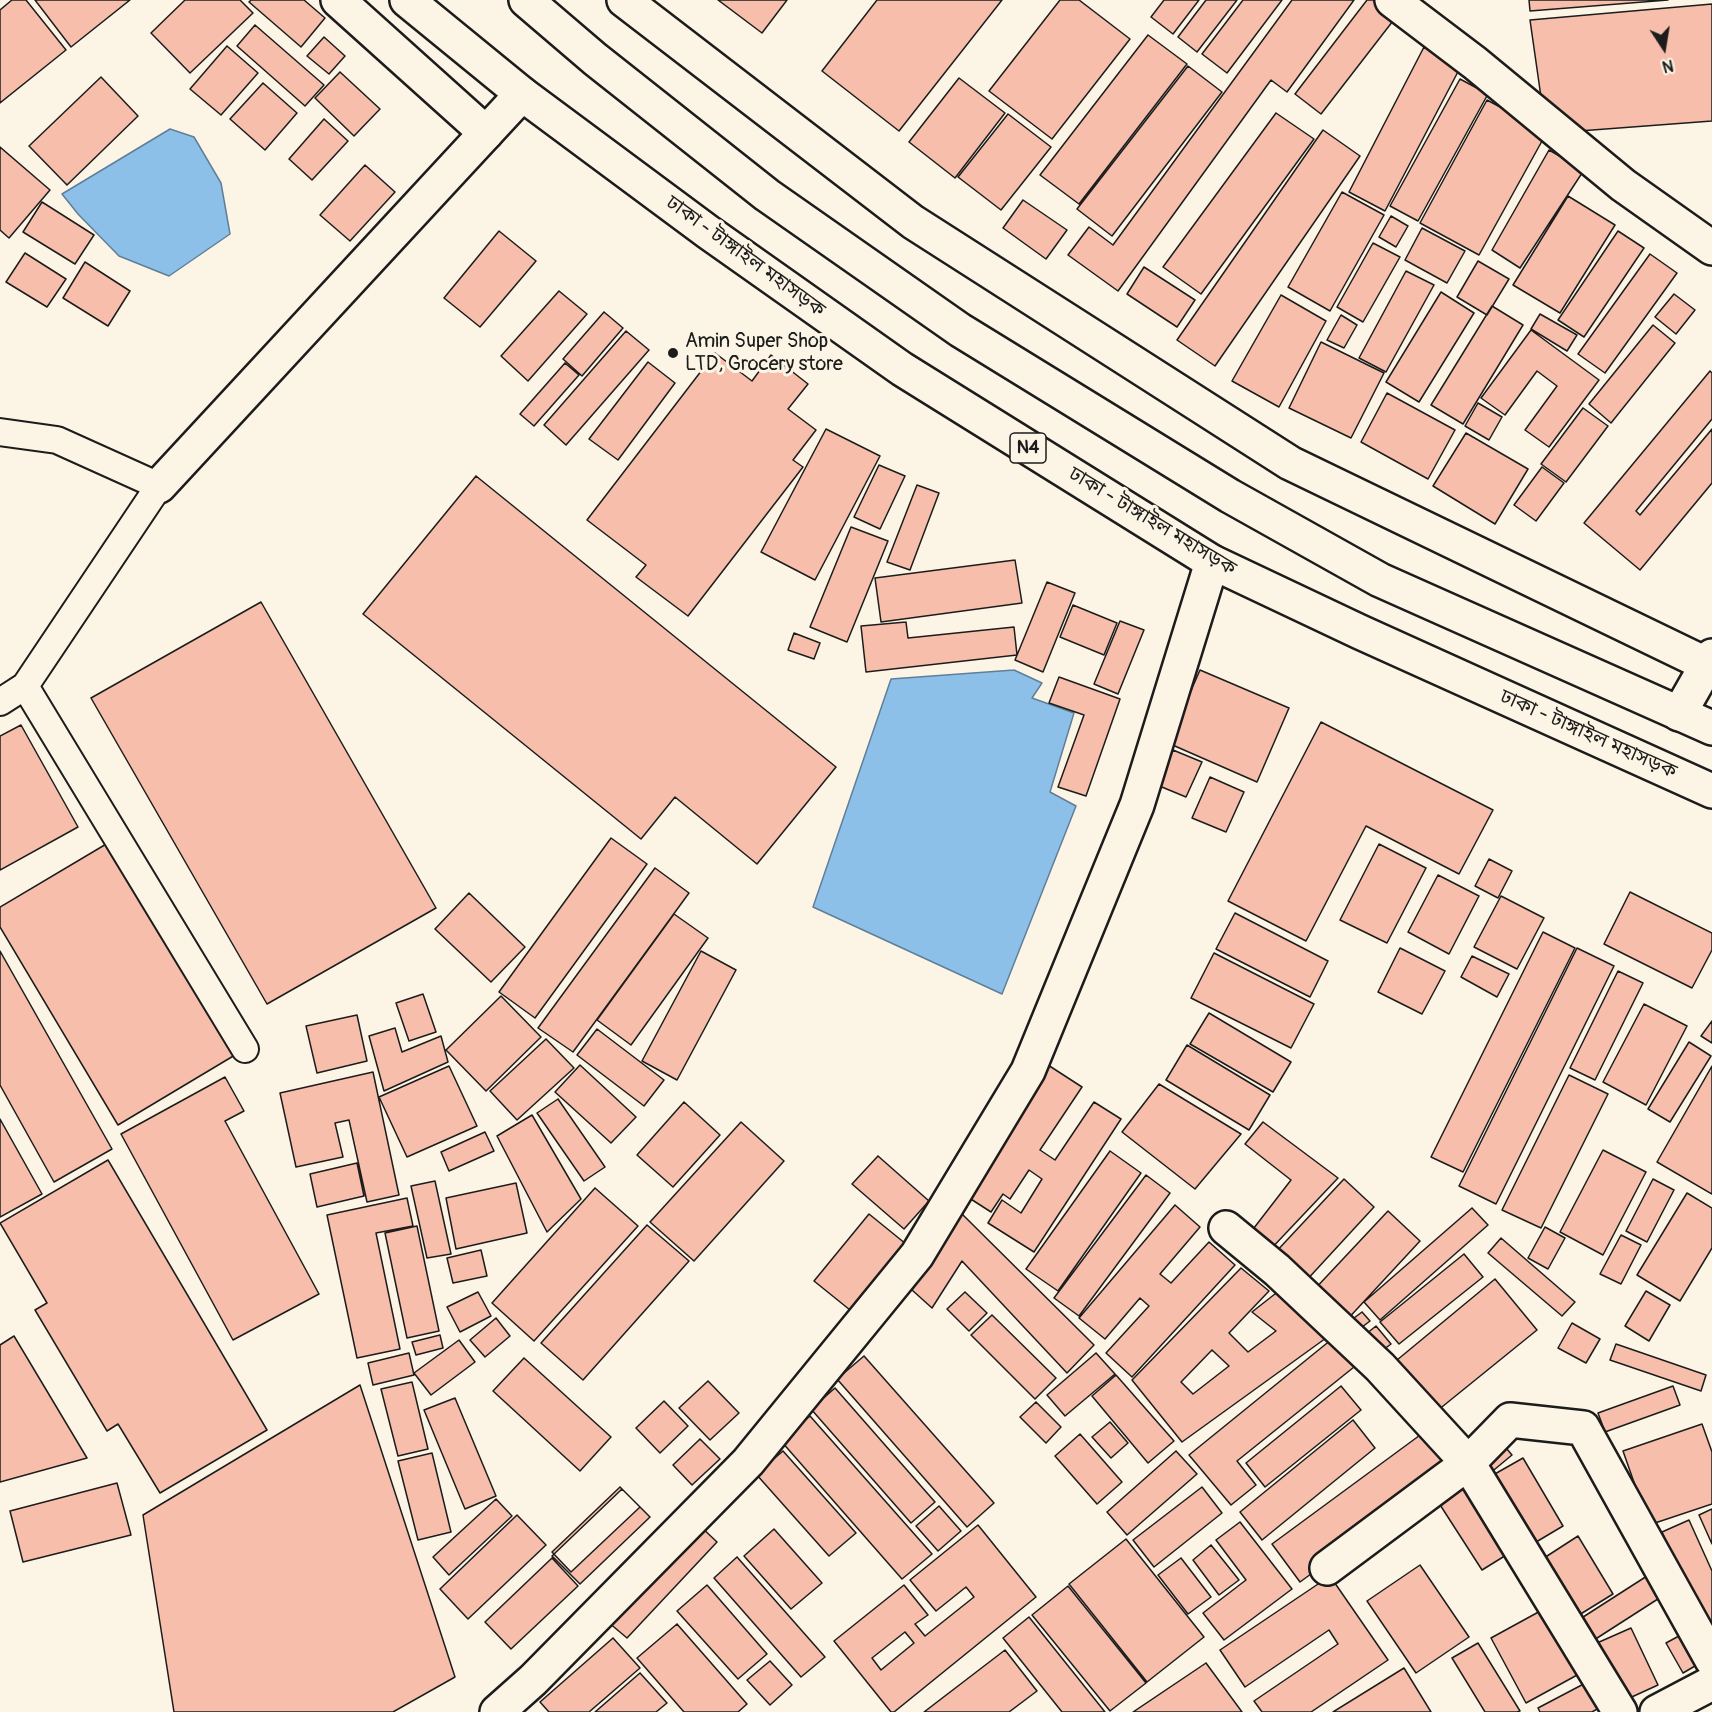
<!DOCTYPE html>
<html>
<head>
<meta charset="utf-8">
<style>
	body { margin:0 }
	#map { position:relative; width:1712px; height:1712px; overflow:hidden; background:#fcf5e5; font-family:Pangolin,sans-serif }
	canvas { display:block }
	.north { position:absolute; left:1634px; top:18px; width:60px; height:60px; -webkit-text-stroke:4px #fcf5e5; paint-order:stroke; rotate:168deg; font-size:16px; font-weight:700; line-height:24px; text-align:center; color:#1c1c1c }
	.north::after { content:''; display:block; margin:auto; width:21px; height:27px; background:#1c1c1c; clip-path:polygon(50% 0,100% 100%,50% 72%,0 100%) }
</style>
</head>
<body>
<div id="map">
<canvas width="1712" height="1712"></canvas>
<div class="north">N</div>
</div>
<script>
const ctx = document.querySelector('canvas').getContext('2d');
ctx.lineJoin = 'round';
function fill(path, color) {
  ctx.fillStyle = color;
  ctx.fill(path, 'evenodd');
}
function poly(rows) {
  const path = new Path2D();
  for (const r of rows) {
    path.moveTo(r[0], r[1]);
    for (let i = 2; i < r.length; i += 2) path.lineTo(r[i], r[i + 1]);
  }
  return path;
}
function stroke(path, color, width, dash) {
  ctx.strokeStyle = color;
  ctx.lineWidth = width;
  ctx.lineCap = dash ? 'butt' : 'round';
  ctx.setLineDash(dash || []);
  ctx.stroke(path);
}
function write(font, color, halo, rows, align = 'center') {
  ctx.font = font + ' Pangolin,"Noto Sans Bengali",sans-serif';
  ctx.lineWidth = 6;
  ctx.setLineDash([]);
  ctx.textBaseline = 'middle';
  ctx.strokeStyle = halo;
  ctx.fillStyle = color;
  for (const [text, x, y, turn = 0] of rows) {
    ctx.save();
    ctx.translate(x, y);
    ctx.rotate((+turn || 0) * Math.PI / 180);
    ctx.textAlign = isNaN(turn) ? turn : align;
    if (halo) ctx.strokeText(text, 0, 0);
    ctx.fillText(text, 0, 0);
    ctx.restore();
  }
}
const water = poly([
	[170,129,194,137,221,183,230,234,169,276,119,256,78,214,62,194,170,129],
	[1014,670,1042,683,1032,698,1074,713,1050,792,1076,806,1002,994,813,907,891,679,1014,670]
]);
const building = poly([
	[12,0,26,0,66,50,0,103,0,10,12,0],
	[35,0,130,0,71,47,35,0],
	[185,0,240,0,253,13,190,73,151,33,185,0],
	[251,0,304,0,325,18,301,47,249,2,251,0],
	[718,0,787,0,762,33,718,0],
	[877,0,1002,0,899,131,822,71,877,0],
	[1060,0,1079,0,1130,39,1052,139,989,91,1060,0],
	[1164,0,1199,0,1173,34,1151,17,1164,0],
	[1206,0,1237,0,1197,52,1178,37,1206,0],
	[1243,0,1282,0,1227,73,1202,54,1243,0],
	[1292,0,1354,0,1287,92,1271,80,1118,291,1068,255,1089,227,1113,245,1292,0],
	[1367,0,1374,0,1396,17,1321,114,1295,94,1367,0],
	[1529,0,1668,0,1530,11,1529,0],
	[1712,4,1712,121,1579,131,1541,97,1530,20,1712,4],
	[255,25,324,85,305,106,237,46,255,25],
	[1148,35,1187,64,1079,204,1040,175,1148,35],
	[324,37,345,56,329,74,307,56,324,37],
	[227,46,258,73,221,115,190,89,227,46],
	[1424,47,1461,66,1385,211,1349,192,1424,47],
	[1188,66,1222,92,1112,236,1077,209,1188,66],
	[340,72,380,109,354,136,315,98,340,72],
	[101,77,138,116,67,185,29,146,101,77],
	[959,78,1005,113,955,178,909,142,959,78],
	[1460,79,1488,94,1418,221,1390,206,1460,79],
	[263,83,297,113,265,150,230,119,263,83],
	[1487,100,1547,132,1479,255,1420,223,1487,100],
	[1276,113,1314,139,1201,294,1163,267,1276,113],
	[1008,114,1051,147,1001,210,958,177,1008,114],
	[324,119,348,141,312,180,289,159,324,119],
	[1323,130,1360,156,1215,366,1177,340,1323,130],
	[0,147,50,190,9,238,0,230,0,147],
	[1549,150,1584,170,1520,268,1492,250,1549,150],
	[365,165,395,192,350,241,320,215,365,165],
	[1342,192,1384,215,1330,311,1288,287,1342,192],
	[1568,196,1615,225,1560,313,1513,285,1568,196],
	[1023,200,1067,230,1046,259,1003,228,1023,200],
	[42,202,94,235,75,264,23,232,42,202],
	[1391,216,1408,226,1396,247,1379,237,1391,216],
	[1422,228,1465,251,1447,283,1405,260,1422,228],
	[499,231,536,261,480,327,444,298,499,231],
	[1618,231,1644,248,1584,337,1558,320,1618,231],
	[1373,243,1400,257,1363,322,1337,307,1373,243],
	[25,253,66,279,47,307,6,282,25,253],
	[1650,254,1677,273,1605,373,1578,354,1650,254],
	[1478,261,1509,279,1487,315,1457,297,1478,261],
	[85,262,130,291,108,326,63,298,85,262],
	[1144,267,1195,300,1177,327,1127,294,1144,267],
	[1406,271,1434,285,1386,372,1359,358,1406,271],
	[559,291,587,314,528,381,501,356,559,291],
	[1441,292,1474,313,1419,402,1386,382,1441,292],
	[1674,294,1695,310,1676,334,1655,317,1674,294],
	[1281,295,1326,321,1279,407,1232,381,1281,295],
	[1492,306,1523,325,1463,424,1431,405,1492,306],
	[604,312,623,328,582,376,563,359,604,312],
	[1540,314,1577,335,1567,351,1531,329,1540,314],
	[1341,315,1357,325,1344,348,1327,340,1341,315],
	[1653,325,1675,343,1611,423,1589,404,1653,325],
	[1531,330,1599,380,1549,447,1525,430,1557,386,1537,371,1505,415,1481,398,1531,330],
	[626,331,649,350,566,445,544,425,626,331],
	[1321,342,1384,373,1351,438,1289,408,1321,342],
	[715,353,752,381,771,355,808,384,788,409,816,430,793,460,803,467,688,616,636,577,646,565,587,520,715,353],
	[648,362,675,383,618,460,589,439,648,362],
	[565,363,579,375,534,426,520,414,565,363],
	[1710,371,1712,373,1712,419,1636,511,1640,515,1712,429,1712,483,1640,570,1584,523,1710,371],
	[1387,393,1455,430,1428,479,1361,442,1387,393],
	[1478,403,1502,417,1489,440,1465,426,1478,403],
	[1583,408,1608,426,1566,482,1541,464,1583,408],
	[826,429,880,456,815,580,761,552,826,429],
	[1466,433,1528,469,1495,524,1433,486,1466,433],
	[879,465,905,476,880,529,854,517,879,465],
	[1542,467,1564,483,1536,521,1514,505,1542,467],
	[476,476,836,767,757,864,675,797,641,839,363,614,476,476],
	[917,485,939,493,910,570,887,562,917,485],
	[851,527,888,541,847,642,810,627,851,527],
	[1015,560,1022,603,881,622,875,578,1015,560],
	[1047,582,1075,593,1043,672,1015,660,1047,582],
	[261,602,436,908,267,1004,91,698,261,602],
	[1073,605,1117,623,1104,655,1060,637,1073,605],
	[1120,621,1144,630,1118,694,1094,684,1120,621],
	[906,622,908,638,1014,627,1017,655,866,672,861,626,906,622],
	[794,633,820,643,814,659,788,650,794,633],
	[1200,670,1289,708,1257,782,1168,743,1200,670],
	[1059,677,1120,699,1086,796,1058,787,1084,715,1049,703,1059,677],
	[1321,722,1493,810,1459,874,1366,826,1306,941,1228,901,1321,722],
	[21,725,78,827,0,870,0,736,21,725],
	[1173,750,1202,762,1186,797,1157,785,1173,750],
	[1210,777,1244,792,1226,832,1192,818,1210,777],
	[611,838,647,864,535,1018,499,992,611,838],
	[113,840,240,1052,118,1125,0,927,0,907,113,840],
	[1379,844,1426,868,1387,943,1340,920,1379,844],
	[1489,859,1512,871,1498,898,1475,886,1489,859],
	[655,868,689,893,573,1052,538,1028,655,868],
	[1438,875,1479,896,1449,954,1408,932,1438,875],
	[1630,892,1712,933,1712,950,1692,988,1604,944,1630,892],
	[469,893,525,947,491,982,435,929,469,893],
	[1501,896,1544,918,1517,969,1474,947,1501,896],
	[1235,913,1328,961,1310,997,1216,949,1235,913],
	[674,914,708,938,631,1045,597,1020,674,914],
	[1543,932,1575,948,1463,1172,1431,1157,1543,932],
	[1400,948,1445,971,1422,1014,1378,992,1400,948],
	[1577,948,1614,966,1496,1204,1459,1186,1577,948],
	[0,951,112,1149,54,1182,0,1085,0,951],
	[701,951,736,970,677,1080,642,1061,701,951],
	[1214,953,1314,1004,1291,1048,1191,998,1214,953],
	[1472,956,1509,974,1497,997,1461,977,1472,956],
	[1618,971,1643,983,1595,1080,1570,1068,1618,971],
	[423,994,436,1032,409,1041,396,1003,423,994],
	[501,996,541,1037,486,1091,446,1050,501,996],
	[1644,1004,1687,1026,1646,1105,1603,1082,1644,1004],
	[1209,1013,1291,1062,1273,1092,1190,1044,1209,1013],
	[357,1015,367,1061,317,1073,306,1026,357,1015],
	[1712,1021,1712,1043,1701,1036,1712,1021],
	[395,1028,402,1052,441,1036,448,1062,384,1091,369,1036,395,1028],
	[597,1029,664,1080,644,1106,577,1055,597,1029],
	[546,1039,574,1068,517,1120,490,1091,546,1039],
	[1689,1042,1711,1056,1670,1122,1648,1109,1689,1042],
	[1187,1045,1270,1095,1249,1130,1166,1080,1187,1045],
	[580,1065,636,1117,611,1143,555,1092,580,1065],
	[1048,1065,1082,1087,1040,1150,1055,1160,1094,1102,1121,1119,1034,1252,988,1223,1002,1200,1021,1213,1042,1179,1029,1170,1010,1199,1003,1194,991,1212,963,1194,1048,1065],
	[449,1066,477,1126,407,1157,379,1097,449,1066],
	[1712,1066,1712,1194,1657,1162,1712,1066],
	[373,1072,399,1195,367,1202,349,1120,335,1123,343,1157,296,1167,280,1093,373,1072],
	[1569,1075,1608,1094,1541,1228,1502,1210,1569,1075],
	[225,1077,244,1111,225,1121,319,1294,233,1340,121,1134,225,1077],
	[1159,1084,1241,1134,1195,1189,1122,1132,1159,1084],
	[558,1099,605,1167,584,1181,537,1113,558,1099],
	[684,1102,720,1135,673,1187,637,1155,684,1102],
	[532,1115,581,1199,547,1232,497,1136,532,1115],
	[0,1119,42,1194,0,1217,0,1119],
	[741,1122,784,1161,694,1261,650,1222,741,1122],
	[1263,1122,1338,1178,1268,1252,1247,1237,1291,1180,1245,1144,1263,1122],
	[485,1132,494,1151,449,1171,441,1152,485,1132],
	[1603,1150,1646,1172,1603,1255,1560,1232,1603,1150],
	[1110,1151,1141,1173,1058,1291,1026,1269,1110,1151],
	[878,1156,929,1201,904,1229,852,1184,878,1156],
	[108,1160,267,1430,160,1493,118,1424,107,1431,35,1310,47,1303,0,1223,108,1160],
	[357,1163,364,1196,317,1207,310,1174,357,1163],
	[1146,1175,1170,1193,1079,1316,1054,1298,1146,1175],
	[1344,1179,1374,1207,1304,1283,1273,1255,1344,1179],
	[1653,1179,1674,1190,1647,1242,1626,1231,1653,1179],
	[435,1181,451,1254,427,1258,411,1186,435,1181],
	[516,1183,527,1233,456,1249,446,1198,516,1183],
	[595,1188,638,1226,534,1341,492,1303,595,1188],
	[1687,1193,1712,1208,1712,1248,1680,1301,1637,1275,1687,1193],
	[407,1198,413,1226,376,1233,400,1349,357,1358,327,1215,407,1198],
	[1175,1205,1200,1227,1160,1274,1171,1283,1209,1242,1235,1265,1132,1377,1106,1353,1149,1306,1140,1298,1105,1339,1079,1318,1175,1205],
	[1472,1208,1488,1225,1380,1320,1364,1302,1472,1208],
	[1388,1211,1420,1241,1344,1323,1312,1292,1388,1211],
	[961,1213,1094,1345,1067,1373,962,1261,932,1308,912,1290,961,1213],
	[869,1214,906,1244,850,1310,814,1281,869,1214],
	[647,1225,689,1261,583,1380,541,1343,647,1225],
	[417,1226,439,1331,407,1338,385,1233,417,1226],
	[1545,1227,1565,1238,1548,1269,1528,1258,1545,1227],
	[1621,1235,1641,1245,1621,1284,1600,1274,1621,1235],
	[1501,1238,1575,1302,1562,1316,1488,1253,1501,1238],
	[481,1250,487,1276,453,1283,447,1258,481,1250],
	[1464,1254,1483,1277,1399,1344,1380,1322,1464,1254],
	[1241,1268,1269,1291,1229,1333,1248,1352,1276,1331,1252,1312,1280,1290,1333,1333,1182,1442,1132,1380,1241,1268],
	[1212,1350,1229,1366,1193,1394,1181,1382,1212,1350],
	[1495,1279,1537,1330,1432,1415,1391,1365,1495,1279],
	[1646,1291,1670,1305,1649,1341,1625,1326,1646,1291],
	[478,1292,491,1316,460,1332,447,1307,478,1292],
	[965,1292,987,1313,969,1331,947,1309,965,1292],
	[1362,1312,1370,1321,1353,1334,1346,1324,1362,1312],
	[992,1315,1056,1378,1035,1399,971,1335,992,1315],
	[496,1318,510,1336,485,1357,470,1340,496,1318],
	[1572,1323,1600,1339,1586,1363,1558,1348,1572,1323],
	[1376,1326,1391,1344,1375,1356,1360,1339,1376,1326],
	[440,1335,443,1348,416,1355,412,1342,440,1335],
	[1337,1335,1359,1363,1237,1461,1256,1485,1231,1505,1189,1455,1337,1335],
	[14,1336,87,1458,0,1482,0,1345,14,1336],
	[459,1340,475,1362,431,1395,414,1373,459,1340],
	[1616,1344,1706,1375,1701,1391,1610,1360,1616,1344],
	[409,1353,414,1375,373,1385,368,1363,409,1353],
	[1096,1353,1115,1374,1065,1416,1047,1395,1096,1353],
	[864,1356,994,1503,967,1527,837,1379,864,1356],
	[524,1358,611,1437,580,1471,493,1391,524,1358],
	[1116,1375,1174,1441,1148,1463,1092,1396,1116,1375],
	[708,1381,739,1413,710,1440,679,1408,708,1381],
	[412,1382,428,1449,398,1456,381,1389,412,1382],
	[360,1385,455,1677,393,1712,174,1712,143,1515,360,1385],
	[1341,1386,1361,1410,1265,1487,1246,1463,1341,1386],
	[1673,1386,1680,1405,1605,1432,1598,1413,1673,1386],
	[835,1388,935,1502,911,1523,811,1409,835,1388],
	[455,1398,496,1496,465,1509,424,1410,455,1398],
	[664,1401,688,1426,660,1453,636,1428,664,1401],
	[1036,1402,1061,1427,1046,1443,1020,1417,1036,1402],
	[810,1416,932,1554,902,1579,781,1441,810,1416],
	[1353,1420,1375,1448,1262,1540,1240,1512,1353,1420],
	[1110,1422,1128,1443,1111,1458,1092,1437,1110,1422],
	[1702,1424,1712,1452,1712,1504,1649,1525,1623,1451,1702,1424],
	[1431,1427,1459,1466,1300,1582,1272,1544,1431,1427],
	[1080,1434,1122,1482,1097,1504,1055,1456,1080,1434],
	[700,1439,720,1459,692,1485,673,1465,700,1439],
	[1501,1442,1512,1455,1483,1479,1473,1466,1501,1442],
	[783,1451,856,1533,829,1556,756,1474,783,1451],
	[1176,1451,1197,1474,1127,1535,1107,1512,1176,1451],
	[432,1453,451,1532,418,1540,398,1461,432,1453],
	[1523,1458,1563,1526,1526,1548,1486,1479,1523,1458],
	[1469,1475,1516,1549,1482,1570,1435,1497,1469,1475],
	[117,1483,131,1535,23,1562,10,1511,117,1483],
	[620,1487,640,1507,571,1572,552,1552,620,1487],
	[1202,1487,1222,1513,1154,1567,1133,1540,1202,1487],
	[622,1489,650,1517,580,1584,552,1556,622,1489],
	[496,1499,512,1516,449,1575,433,1557,496,1499],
	[939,1506,961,1531,938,1551,916,1526,939,1506],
	[1712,1509,1712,1544,1699,1515,1712,1509],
	[517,1515,546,1545,468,1619,440,1589,517,1515],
	[1689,1520,1712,1571,1712,1645,1662,1532,1689,1520],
	[1240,1522,1292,1589,1224,1640,1203,1613,1246,1580,1216,1540,1240,1522],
	[699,1525,717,1542,627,1638,608,1622,699,1525],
	[978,1525,1036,1597,894,1712,891,1712,834,1641,904,1585,928,1615,915,1624,925,1636,974,1597,966,1587,936,1611,910,1580,978,1525],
	[905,1632,914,1643,881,1670,872,1658,905,1632],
	[774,1529,822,1583,791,1609,744,1556,774,1529],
	[1578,1536,1613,1594,1579,1615,1544,1558,1578,1536],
	[1126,1539,1204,1637,1147,1682,1069,1584,1126,1539],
	[1211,1545,1239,1580,1219,1595,1193,1560,1211,1545],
	[737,1557,825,1657,801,1677,714,1578,737,1557],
	[552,1558,578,1586,511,1649,485,1622,552,1558],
	[1181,1558,1211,1597,1188,1614,1158,1575,1181,1558],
	[1420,1565,1469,1637,1416,1673,1367,1601,1420,1565],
	[1330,1576,1388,1660,1311,1712,1262,1712,1254,1701,1338,1644,1329,1630,1245,1687,1220,1650,1330,1576],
	[1647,1576,1661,1597,1594,1640,1580,1619,1647,1576],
	[707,1585,767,1654,738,1679,677,1611,707,1585],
	[1068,1586,1146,1683,1110,1711,1032,1615,1068,1586],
	[1544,1609,1579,1674,1526,1703,1491,1638,1544,1609],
	[1029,1617,1105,1712,1062,1712,1003,1638,1029,1617],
	[677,1624,747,1704,738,1712,684,1712,637,1658,677,1624],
	[1631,1628,1658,1685,1623,1701,1597,1643,1631,1628],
	[1690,1630,1707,1659,1683,1673,1666,1643,1690,1630],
	[613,1638,640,1668,589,1712,549,1712,540,1702,613,1638],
	[1478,1643,1520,1711,1517,1712,1485,1712,1452,1658,1478,1643],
	[1005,1650,1037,1691,1009,1712,924,1712,1005,1650],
	[770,1661,792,1685,770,1705,747,1680,770,1661],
	[1206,1663,1242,1712,1133,1712,1206,1663],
	[1404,1668,1431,1712,1333,1712,1404,1668],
	[640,1673,667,1703,656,1712,595,1712,640,1673],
	[1595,1678,1608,1703,1592,1712,1540,1712,1538,1708,1595,1678]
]);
const service = poly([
	[0,432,57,440,159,486,25,686],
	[0,702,25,686,245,1049]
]);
const minor = poly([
	[1392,0,1475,63,1623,185,1712,248],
	[159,486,522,94],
	[1679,714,1712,656],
	[1226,1228,1277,1270,1380,1367,1468,1463,1327,1568],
	[497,1712,533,1680,748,1462,917,1255,1028,1071,1137,805,1212,562],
	[1620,1712,1468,1463,1510,1420,1583,1428,1712,1660],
	[1657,1712,1712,1683]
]);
const secondary = poly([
	[338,0,486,133],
	[624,0,913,222,1290,463,1712,667]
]);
const trunk = poly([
	[407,0,522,94,708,232,902,369,1212,562,1360,632,1712,791],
	[526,0,595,59,767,195,960,330,1230,496,1380,580,1712,728]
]);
const markers = [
	[673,353,6,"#1c1c1c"]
];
const shields = [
	[1028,448,36]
];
const shieldNames = [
	["N4",1028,448]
];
const streetNames = [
	["ঢাকা - টাঙ্গাইল মহাসড়ক",745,257,36],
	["ঢাকা - টাঙ্গাইল মহাসড়ক",1152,522,31],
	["ঢাকা - টাঙ্গাইল মহাসড়ক",1588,735,24]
];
const poiNames = [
	["Amin Super Shop",685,342],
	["LTD, Grocery store",685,365]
];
fill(water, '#8dc0e9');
stroke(water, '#607e97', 1.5);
fill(building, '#f6beab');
stroke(building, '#1c1c1c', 1.5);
stroke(service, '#1c1c1c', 30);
stroke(minor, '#1c1c1c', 38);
stroke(secondary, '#1c1c1c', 38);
stroke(trunk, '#1c1c1c', 38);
stroke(service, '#fcf5e5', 26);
stroke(minor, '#fcf5e5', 33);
stroke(secondary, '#fcf5e5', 33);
stroke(trunk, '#fcf5e5', 33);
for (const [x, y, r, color] of markers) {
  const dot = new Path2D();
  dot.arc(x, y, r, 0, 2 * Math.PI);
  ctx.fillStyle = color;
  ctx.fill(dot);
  stroke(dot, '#fcf5e5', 2);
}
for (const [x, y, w] of shields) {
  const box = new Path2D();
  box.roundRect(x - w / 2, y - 15, w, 30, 4.5);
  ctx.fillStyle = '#fcf5e5';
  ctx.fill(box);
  stroke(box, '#1c1c1c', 1.5);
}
write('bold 18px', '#1c1c1c', null, shieldNames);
write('20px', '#1c1c1c', '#fcf5e5', streetNames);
write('20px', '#1c1c1c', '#fcf5e5', poiNames, 'left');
</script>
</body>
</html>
